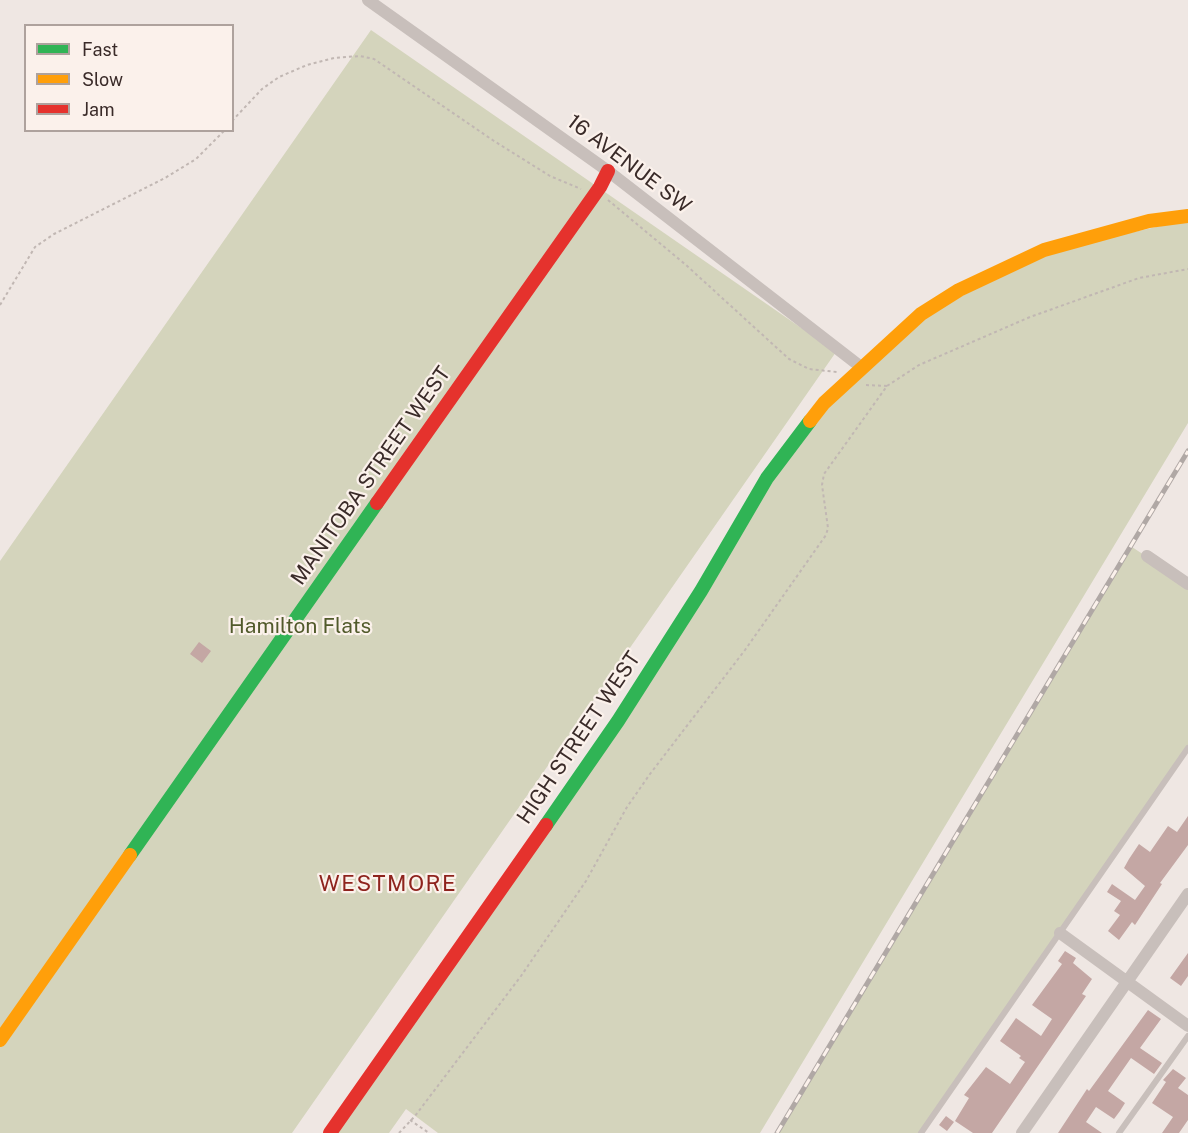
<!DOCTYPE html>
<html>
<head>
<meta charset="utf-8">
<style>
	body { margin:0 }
	#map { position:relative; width:1188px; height:1133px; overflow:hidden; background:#efe7e3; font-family:"Public Sans",sans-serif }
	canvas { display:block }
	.legend { position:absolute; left:24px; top:24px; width:210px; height:108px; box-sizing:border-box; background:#fbf1eb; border:2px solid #aea29d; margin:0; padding:8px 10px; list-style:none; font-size:18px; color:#3a2b29 }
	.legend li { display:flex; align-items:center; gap:12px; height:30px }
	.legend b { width:30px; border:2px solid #aea29d }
</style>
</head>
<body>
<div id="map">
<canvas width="1188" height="1133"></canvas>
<ul class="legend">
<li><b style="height:8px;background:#30b455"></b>Fast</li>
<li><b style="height:8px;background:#ff9f0a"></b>Slow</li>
<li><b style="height:8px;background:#e5322d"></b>Jam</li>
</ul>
</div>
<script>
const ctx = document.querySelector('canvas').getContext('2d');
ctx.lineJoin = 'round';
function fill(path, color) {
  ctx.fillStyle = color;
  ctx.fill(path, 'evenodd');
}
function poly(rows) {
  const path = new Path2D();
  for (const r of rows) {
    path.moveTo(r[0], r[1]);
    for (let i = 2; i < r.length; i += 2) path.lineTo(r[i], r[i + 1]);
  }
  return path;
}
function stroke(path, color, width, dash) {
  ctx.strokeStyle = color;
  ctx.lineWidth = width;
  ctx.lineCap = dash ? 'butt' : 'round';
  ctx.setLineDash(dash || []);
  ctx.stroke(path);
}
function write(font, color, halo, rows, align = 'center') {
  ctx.font = font + ' "Public Sans",sans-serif';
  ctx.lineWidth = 4.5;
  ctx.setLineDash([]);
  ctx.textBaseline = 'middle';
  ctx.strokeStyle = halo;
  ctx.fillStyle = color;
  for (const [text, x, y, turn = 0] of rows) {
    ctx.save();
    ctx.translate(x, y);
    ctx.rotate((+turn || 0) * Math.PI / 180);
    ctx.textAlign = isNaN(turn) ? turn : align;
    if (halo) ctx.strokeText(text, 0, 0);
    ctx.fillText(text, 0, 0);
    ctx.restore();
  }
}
const green = poly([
	[371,30,836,352,292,1133,0,1133,0,561],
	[1188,220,1188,423,760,1133,438,1133,406,1109,389,1133,333,1133,824,404,922,317,1048,251],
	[1132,547,1188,584,1188,748,921,1133,779,1133]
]);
const building = poly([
	[199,642,211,651,202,663,190,654],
	[1188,816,1188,845,1160,883,1162,884,1135,925,1132,922,1119,940,1108,931,1120,915,1114,911,1121,901,1107,892,1112,884,1135,900,1145,886,1124,868,1129,859,1139,844,1150,852,1168,826,1177,832],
	[1065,951,1076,958,1073,963,1092,979,1082,994,1086,996,992,1133,973,1133,955,1121,969,1098,964,1095,986,1067,1010,1084,1025,1062,1019,1058,1021,1056,1000,1041,1016,1018,1041,1036,1052,1019,1032,1005,1062,964,1058,961],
	[1188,953,1188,976,1181,986,1170,978],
	[1148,1010,1161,1019,1140,1048,1162,1063,1154,1074,1131,1058,1108,1091,1125,1103,1120,1111,1114,1119,1096,1107,1086,1122,1102,1133,1058,1133,1087,1089,1089,1091],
	[1173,1069,1186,1078,1178,1088,1188,1095,1188,1120,1179,1133,1162,1133,1173,1117,1152,1103,1166,1082,1163,1080],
	[946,1116,954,1122,947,1131,939,1125]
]);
const path = poly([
	[232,121,262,89,279,77,307,65,334,58,360,56,374,59,494,141,550,176,581,189],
	[608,200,686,265,789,359,809,369,837,372],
	[0,305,35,247,54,234,165,178,196,159,225,130],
	[866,385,887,386],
	[410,1120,429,1133],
	[399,1133,415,1116,521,976,586,881,627,807,650,774,745,650,826,535,828,528,822,485,824,474,887,386,919,365,1030,317,1139,278,1188,269]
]);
const lane = poly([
	[921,1133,1188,748],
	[1119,1133,1188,1036]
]);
const street = poly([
	[368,0,608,171,861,367],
	[1147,556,1188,584],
	[1060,933,1188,1026],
	[1022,1133,1188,894]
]);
const fast = poly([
	[546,825,618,721,701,591,767,478,810,421],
	[130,855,377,503]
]);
const slow = poly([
	[810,421,824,403,921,314,959,290,1044,250,1149,221,1188,216],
	[0,1040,130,855]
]);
const jam = poly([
	[377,503,600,187,608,171],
	[330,1133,546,825]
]);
const rail = poly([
	[777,1133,1188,451]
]);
const streetNames = [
	["16 AVENUE SW",629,164,37],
	["MANITOBA STREET WEST",371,476,-55],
	["HIGH STREET WEST",579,738,-56]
];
const parkNames = [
	["Hamilton Flats",300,627]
];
const neighbourhoodNames = [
	["WESTMORE",388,884]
];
fill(green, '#d4d4bc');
fill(building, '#c4a7a4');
stroke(path, '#c1b7b3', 2, [3, 3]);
stroke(lane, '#c8bfbb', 6);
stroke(street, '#c8bfbb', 12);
stroke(fast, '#30b455', 14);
stroke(slow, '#ff9f0a', 14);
stroke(jam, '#e5322d', 14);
stroke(rail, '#b0a8a5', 5);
stroke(rail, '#fbf1eb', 3, [9]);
write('21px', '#3a2b29', '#fbf1eb', streetNames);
write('21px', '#515a2b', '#fbf1eb', parkNames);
ctx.letterSpacing = '1.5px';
write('22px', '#8e231d', '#fbf1eb', neighbourhoodNames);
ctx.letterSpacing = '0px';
</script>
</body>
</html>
